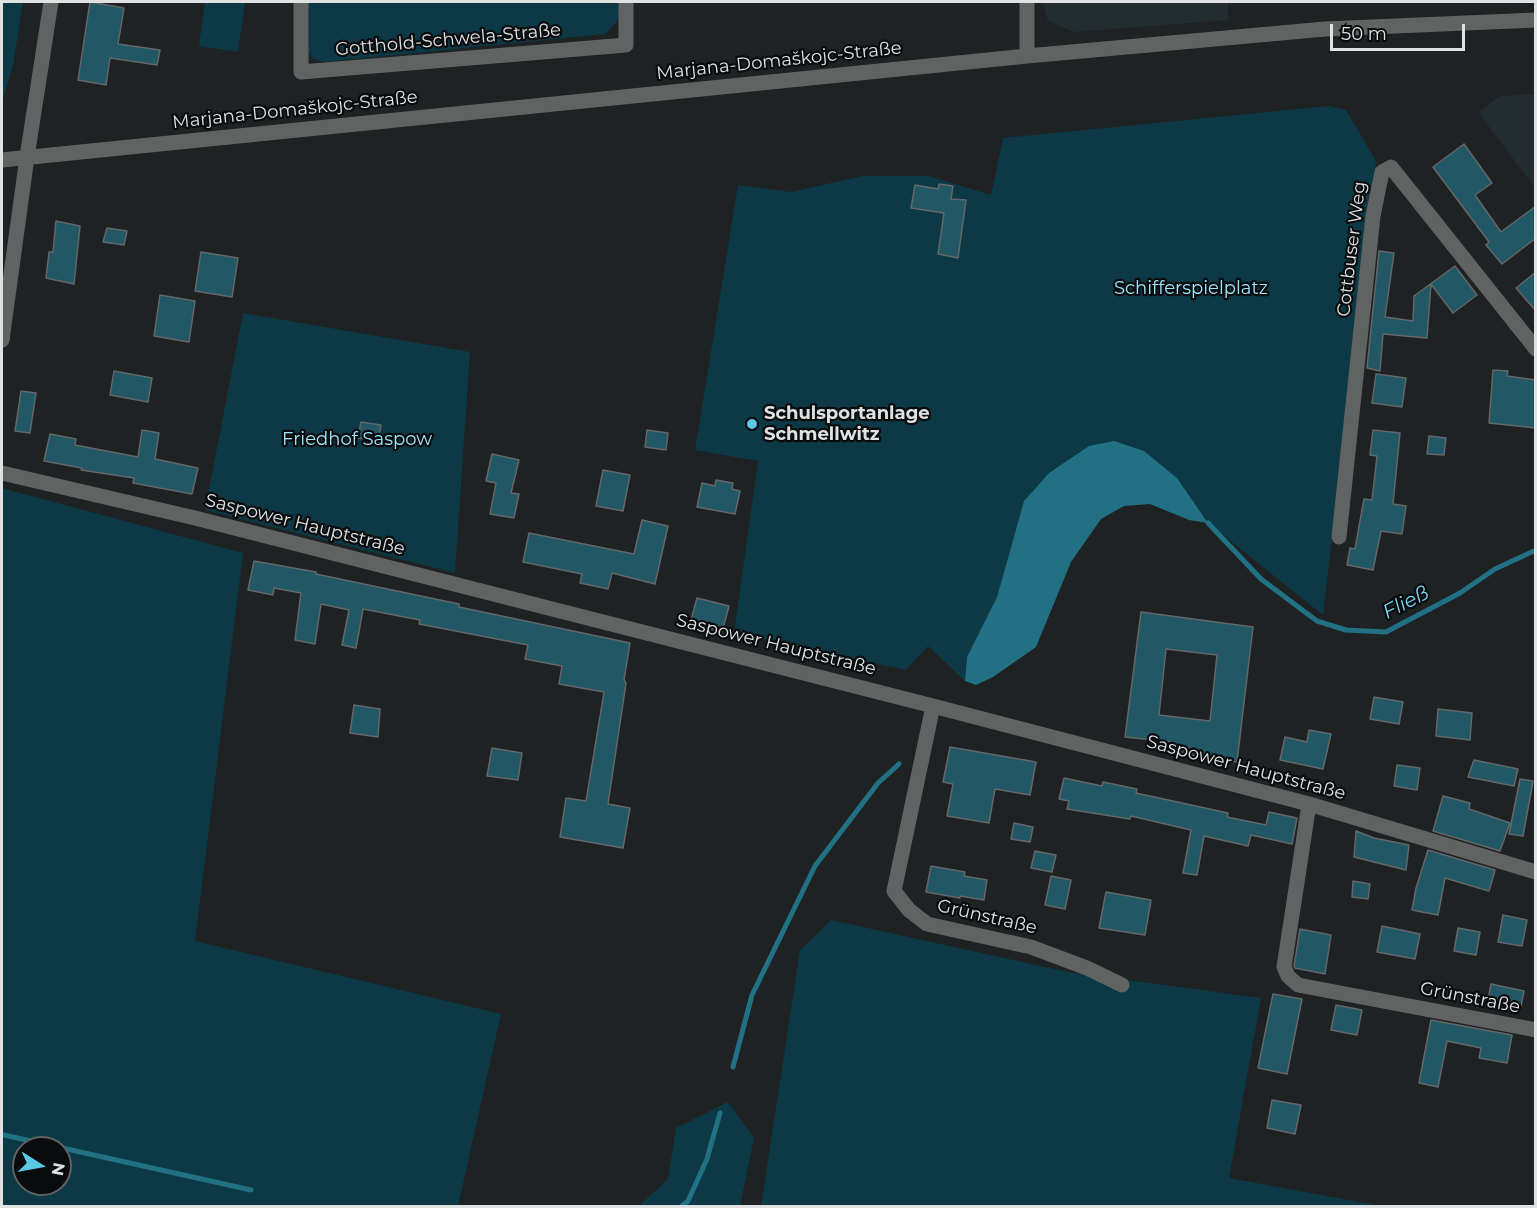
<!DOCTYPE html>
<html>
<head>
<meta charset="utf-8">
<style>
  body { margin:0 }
  #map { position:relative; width:1537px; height:1208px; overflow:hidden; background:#1f2223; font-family:Montserrat,sans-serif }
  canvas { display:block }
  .frame { position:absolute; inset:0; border:3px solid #dfe1e2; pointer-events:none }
  .north { position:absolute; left:12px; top:1136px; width:60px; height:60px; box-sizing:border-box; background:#0a0b0c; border:2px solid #5f6162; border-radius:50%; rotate:101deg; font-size:16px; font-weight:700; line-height:24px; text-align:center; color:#dfe1e2 }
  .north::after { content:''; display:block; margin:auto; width:21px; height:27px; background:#5bc8e6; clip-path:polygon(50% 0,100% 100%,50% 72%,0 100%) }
  .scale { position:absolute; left:1330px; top:24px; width:135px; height:27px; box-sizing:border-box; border:3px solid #dfe1e2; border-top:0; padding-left:8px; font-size:18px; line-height:21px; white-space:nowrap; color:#dfe1e2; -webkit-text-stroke:4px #0a0b0c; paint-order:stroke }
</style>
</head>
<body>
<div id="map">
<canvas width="1537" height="1208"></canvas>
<div class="frame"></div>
<div class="north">N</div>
<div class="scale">50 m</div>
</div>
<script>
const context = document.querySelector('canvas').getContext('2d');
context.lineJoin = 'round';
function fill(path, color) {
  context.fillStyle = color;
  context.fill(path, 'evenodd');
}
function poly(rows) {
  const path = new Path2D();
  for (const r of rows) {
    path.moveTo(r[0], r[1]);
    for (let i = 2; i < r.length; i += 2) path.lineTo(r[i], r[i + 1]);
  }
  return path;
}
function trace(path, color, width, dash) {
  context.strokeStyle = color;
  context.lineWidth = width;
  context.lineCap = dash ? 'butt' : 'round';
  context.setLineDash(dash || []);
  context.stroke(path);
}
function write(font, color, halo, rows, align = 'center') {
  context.font = font + ' Montserrat,sans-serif';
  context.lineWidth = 4.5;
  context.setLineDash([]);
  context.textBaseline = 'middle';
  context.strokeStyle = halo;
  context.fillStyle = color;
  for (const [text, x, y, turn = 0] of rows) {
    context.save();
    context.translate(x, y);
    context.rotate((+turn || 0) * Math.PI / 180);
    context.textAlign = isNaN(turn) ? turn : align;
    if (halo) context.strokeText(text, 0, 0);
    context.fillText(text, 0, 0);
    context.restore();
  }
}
fill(poly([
  [1043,2,1228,2,1228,20,1074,32,1048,21],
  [1535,94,1536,94,1535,188,1478,112,1500,96]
]), '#232c2f');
fill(poly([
  [2,2,23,2,13,66,2,102],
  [205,2,245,2,238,52,199,46],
  [307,2,619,2,619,19,605,34,324,62,314,59,306,48],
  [1329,106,1346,110,1376,161,1323,615,1208,523,1177,478,1144,451,1024,501,997,597,967,657,965,681,928,646,906,670,734,633,758,461,695,450,738,185,791,192,863,176,929,176,991,195,1003,138],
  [243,313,470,352,455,573,205,510],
  [2,488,243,553,195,941,501,1014,458,1206,2,1206],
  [24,1148,60,1148,60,1184,24,1184],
  [831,920,1068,972,1261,998,1229,1178,1381,1206,761,1206,800,950],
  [728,1102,754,1138,740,1206,639,1206,668,1179,676,1128]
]), '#0c3945');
fill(poly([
  [1114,441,1144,451,1177,478,1208,523,1189,520,1150,504,1124,506,1101,519,1071,562,1036,647,993,677,976,685,965,681,967,657,997,597,1024,501,1049,473,1089,446]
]), '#217084');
trace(poly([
  [1208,523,1261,579,1317,621,1346,630,1386,632,1460,593,1495,569,1536,550],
  [733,1067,752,995,815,866,878,783,899,764],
  [4,1135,251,1190],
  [682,1206,688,1201,707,1159,720,1113]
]), '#217084', 5);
const building = poly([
  [90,2,124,8,118,44,160,50,157,65,110,58,106,85,78,80,90,2],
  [1464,144,1492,183,1475,195,1501,232,1536,206,1536,238,1502,264,1486,245,1489,242,1433,167,1464,144],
  [939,184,953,186,951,199,966,200,958,258,938,254,944,213,911,208,915,185,938,189,939,184],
  [56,221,80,226,74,284,46,278,49,252,53,252,56,221],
  [107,228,127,231,124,245,103,242,107,228],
  [1379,251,1394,253,1385,317,1413,321,1414,296,1455,266,1477,295,1453,313,1431,284,1427,338,1383,334,1380,371,1367,368,1379,251],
  [201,252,238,258,232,297,195,291,201,252],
  [1536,272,1536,311,1516,288,1536,272],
  [160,295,195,301,189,342,154,336,160,295],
  [1493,370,1508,371,1507,376,1536,380,1536,428,1489,423,1493,370],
  [114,371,152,378,148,402,110,395,114,371],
  [1376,374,1406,378,1402,407,1372,403,1376,374],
  [21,391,36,393,30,433,15,431,21,391],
  [361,422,381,425,378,441,358,438,361,422],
  [142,430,159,433,155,459,198,468,192,494,133,483,134,478,81,470,82,468,44,461,50,434,76,439,75,445,138,457,142,430],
  [647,430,668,433,666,450,645,447,647,430],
  [1373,430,1400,433,1393,504,1406,506,1402,534,1381,531,1373,570,1347,565,1350,548,1355,549,1364,499,1372,500,1377,456,1370,455,1373,430],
  [1429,436,1446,438,1444,455,1427,454,1429,436],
  [492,454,519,460,511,493,519,494,514,518,490,514,496,483,486,481,492,454],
  [603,470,630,475,623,511,596,506,603,470],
  [716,480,733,483,732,489,740,491,735,514,697,507,702,483,715,486,716,480],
  [642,520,668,526,655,584,612,573,608,589,580,583,582,574,523,562,529,533,634,554,642,520],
  [254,561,316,572,316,574,459,604,459,607,630,643,624,680,626,683,608,804,630,808,623,848,560,837,566,798,586,801,604,692,559,684,562,666,525,659,528,645,419,624,420,620,363,609,356,648,342,645,349,610,321,604,315,644,295,640,301,593,274,588,273,595,248,590,254,561],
  [697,598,729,606,722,632,690,624,697,598],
  [1141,612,1253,627,1237,762,1171,753,1172,742,1125,737,1141,612],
  [1166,649,1217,655,1210,721,1159,715,1166,649],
  [1374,697,1403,702,1399,724,1370,719,1374,697],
  [354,705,380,709,378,737,350,733,354,705],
  [1438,709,1472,713,1470,740,1436,736,1438,709],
  [1309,730,1331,734,1323,769,1280,760,1285,737,1307,742,1309,730],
  [950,747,1036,762,1030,795,995,789,989,823,947,816,953,784,943,782,950,747],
  [492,748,522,753,518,780,487,776,492,748],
  [1474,760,1518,769,1514,786,1468,777,1474,760],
  [1397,765,1420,768,1417,790,1394,786,1397,765],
  [1064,778,1102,786,1103,782,1137,789,1136,793,1228,813,1227,817,1266,825,1269,812,1297,818,1292,844,1251,835,1248,846,1204,836,1197,875,1183,873,1191,830,1131,816,1130,819,1067,809,1069,801,1059,799,1064,778],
  [1520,779,1533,781,1523,836,1509,834,1520,779],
  [1443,796,1470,803,1469,809,1510,823,1500,851,1433,831,1443,796],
  [1014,823,1033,827,1030,842,1011,839,1014,823],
  [1356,831,1374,838,1409,845,1406,870,1354,857,1356,831],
  [1428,850,1495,870,1489,891,1445,878,1438,915,1412,910,1416,888,1428,850],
  [1035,851,1056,855,1052,872,1031,868,1035,851],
  [931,866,965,872,964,876,987,880,984,900,960,896,960,898,926,892,931,866],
  [1051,876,1071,880,1065,909,1045,905,1051,876],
  [1353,881,1370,884,1368,899,1352,897,1353,881],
  [1106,892,1151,900,1145,935,1099,928,1106,892],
  [1503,915,1527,920,1522,946,1498,942,1503,915],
  [1382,926,1420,934,1415,959,1377,952,1382,926],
  [1458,928,1480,932,1476,955,1454,951,1458,928],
  [1300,929,1331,935,1325,974,1295,968,1294,966,1300,929],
  [1491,984,1524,991,1521,1006,1488,1000,1491,984],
  [1273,994,1302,999,1287,1074,1258,1068,1273,994],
  [1336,1005,1362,1010,1357,1035,1331,1030,1336,1005],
  [1431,1020,1512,1035,1507,1063,1479,1058,1481,1048,1447,1041,1438,1087,1419,1083,1431,1020],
  [1272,1100,1301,1105,1295,1134,1267,1128,1272,1100]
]);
fill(building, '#225766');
trace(building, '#636768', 1.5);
trace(poly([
  [301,2,301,72,626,45,626,2],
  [1027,2,1027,56],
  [2,160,1027,56,1325,29,1536,20],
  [2,340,27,157,51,2],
  [2,473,195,518,933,706,1309,804,1536,872],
  [1339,537,1373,216,1382,172,1391,167,1536,349],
  [933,706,894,891,909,910,927,924,1031,947,1087,968,1122,985],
  [1309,804,1284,967,1288,976,1298,985,1536,1030]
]), '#616363', 15);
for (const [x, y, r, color] of [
  [752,424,6,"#5bc8e6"]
]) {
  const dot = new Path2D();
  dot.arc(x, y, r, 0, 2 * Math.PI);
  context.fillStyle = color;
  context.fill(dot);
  trace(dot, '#0a0b0c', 2);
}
write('18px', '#dfe1e2', '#0a0b0c', [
  ["Gotthold-Schwela-Straße",448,40,-5],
  ["Marjana-Domaškojc-Straße",779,61,-6],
  ["Marjana-Domaškojc-Straße",295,110,-6],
  ["Cottbuser Weg",1352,249,-83],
  ["Saspower Hauptstraße",305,525,14],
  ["Saspower Hauptstraße",776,645,14],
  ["Saspower Hauptstraße",1246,768,15],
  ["Grünstraße",987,917,13],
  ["Grünstraße",1470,998,11]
]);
write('18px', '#9ee6fd', '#0a0b0c', [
  ["Schifferspielplatz",1191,289],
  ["Friedhof Saspow",357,440]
]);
write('bold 18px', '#dfe1e2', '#0a0b0c', [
  ["Schulsportanlage",764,414],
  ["Schmellwitz",764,435]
], 'left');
write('italic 20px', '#72d9f6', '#0a0b0c', [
  ["Fließ",1406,603,-27]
]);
</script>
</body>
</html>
